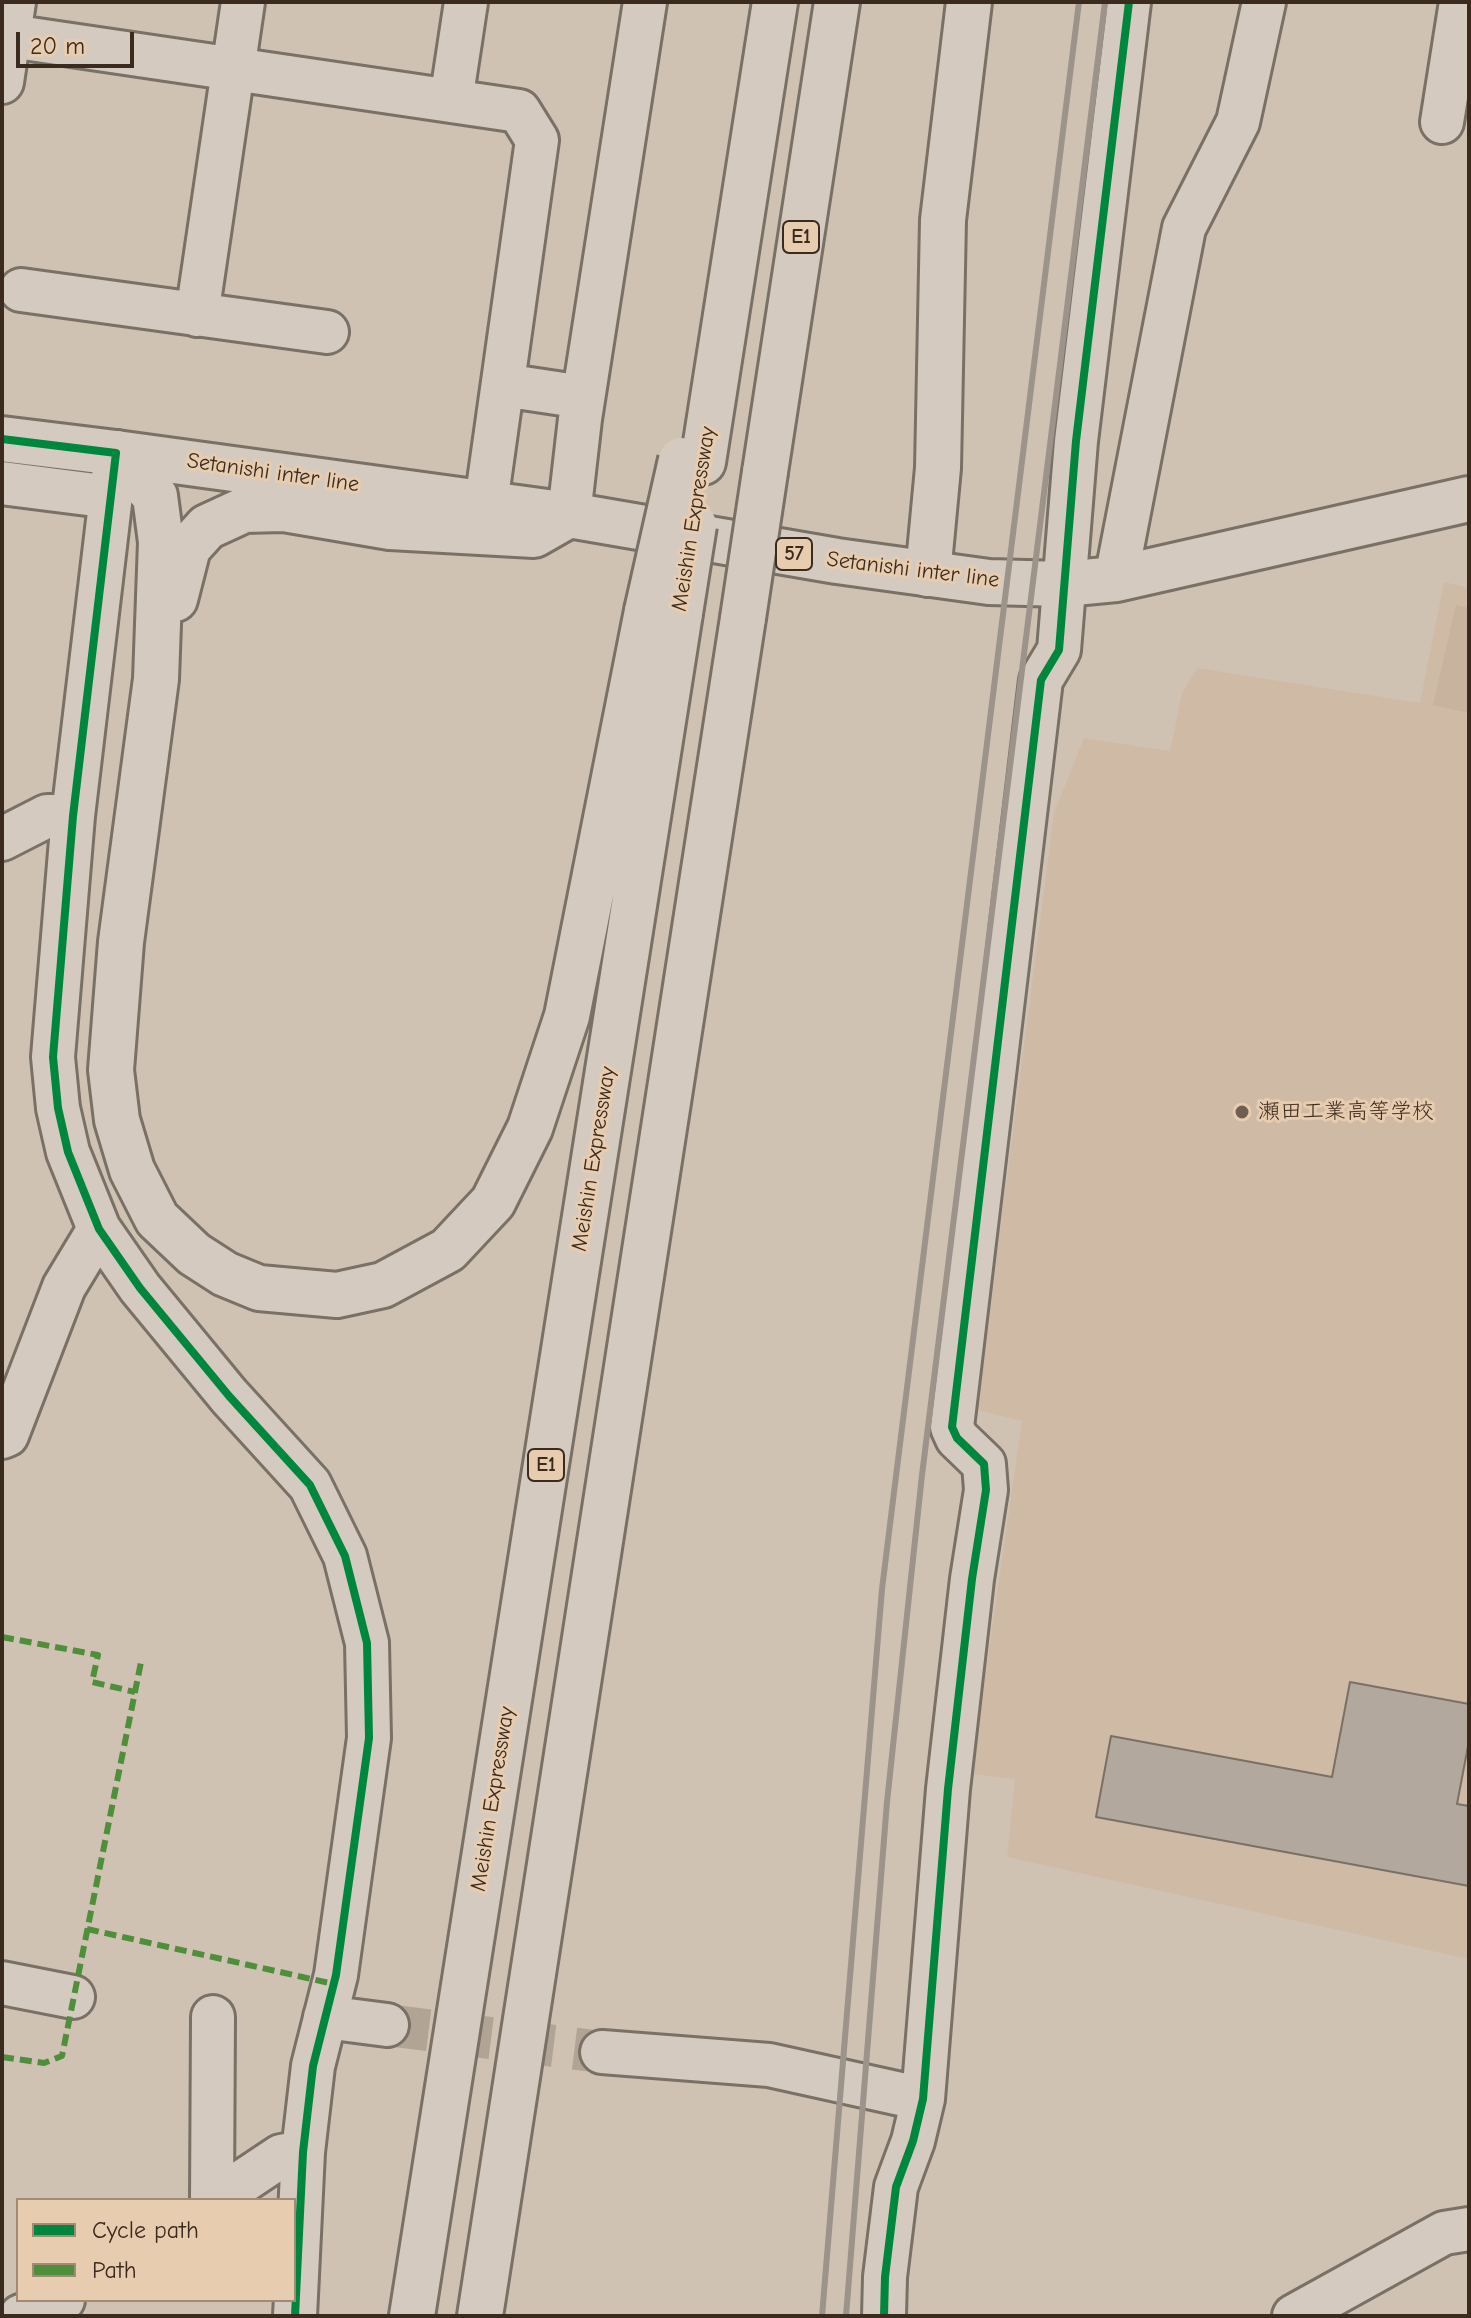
<!DOCTYPE html>
<html>
<head>
<meta charset="utf-8">
<style>
  body { margin:0 }
  #map { position:relative; width:1471px; height:2318px; overflow:hidden; background:#d0c2b3; font-family:"Comic Neue",sans-serif }
  canvas { display:block }
  .frame { position:absolute; inset:0; border:4px solid #3b2a1e; pointer-events:none }
  .legend { position:absolute; left:16px; top:2198px; width:280px; height:104px; box-sizing:border-box; background:#e7ccaf; border:2px solid #a28b75; margin:0; padding:10px 14px; list-style:none; font-size:24px; color:#3b2a1e }
  .legend li { display:flex; align-items:center; gap:16px; height:40px }
  .legend b { width:40px; border:2px solid #a28b75 }
  .scale { position:absolute; left:16px; top:32px; width:118px; height:36px; box-sizing:border-box; border:4px solid #3b2a1e; border-top:0; padding-left:10px; font-size:24px; line-height:28px; white-space:nowrap; color:#3b2a1e; -webkit-text-stroke:6px #e7ccaf; paint-order:stroke }
</style>
</head>
<body>
<div id="map">
<canvas width="1471" height="2318"></canvas>
<div class="frame"></div>
<ul class="legend">
<li><b style="height:10px;background:#00873e"></b>Cycle path</li>
<li><b style="height:10px;background:#4f8e3b"></b>Path</li>
</ul>
<div class="scale">20 m</div>
</div>
<script>
const context = document.querySelector('canvas').getContext('2d');
context.lineJoin = 'round';
function fill(path, color) {
  context.fillStyle = color;
  context.fill(path, 'evenodd');
}
function poly(rows) {
  const path = new Path2D();
  for (const r of rows) {
    path.moveTo(r[0], r[1]);
    for (let i = 2; i < r.length; i += 2) path.lineTo(r[i], r[i + 1]);
  }
  return path;
}
function trace(path, color, width, dash) {
  context.strokeStyle = color;
  context.lineWidth = width;
  context.lineCap = dash ? 'butt' : 'round';
  context.setLineDash(dash || []);
  context.stroke(path);
}
function write(font, color, halo, rows, align = 'center') {
  context.font = font + ' "Comic Neue","Klee One",sans-serif';
  context.lineWidth = 6;
  context.setLineDash([]);
  context.textBaseline = 'middle';
  context.strokeStyle = halo;
  context.fillStyle = color;
  for (const [text, x, y, turn = 0] of rows) {
    context.save();
    context.translate(x, y);
    context.rotate((+turn || 0) * Math.PI / 180);
    context.textAlign = isNaN(turn) ? turn : align;
    if (halo) context.strokeText(text, 0, 0);
    context.fillText(text, 0, 0);
    context.restore();
  }
}
fill(poly([
  [1444,582,1469,588,1469,1959,1007,1857,1015,1779,971,1774,1022,1421,977,1410,1054,813,1084,738,1170,751,1182,693,1197,668,1420,703]
]), '#cfbaa5');
fill(poly([
  [1456,605,1469,608,1469,713,1433,705]
]), '#c7b39e');
const building = poly([
  [1350,1682,1469,1704,1469,1741,1457,1804,1469,1806,1469,1886,1096,1817,1111,1736,1332,1777,1350,1682]
]);
fill(building, '#b3a89d');
trace(building, '#797066', 2);
trace(poly([
  [387,2025,602,2052]
]), '#b2a495', 42, [42, 21]);
const street = poly([
  [10,36,519,111,537,140,486,503],
  [2,82,14,2],
  [451,101,466,2],
  [1442,122,1461,2],
  [21,290,327,332],
  [197,315,243,2],
  [503,385,583,397],
  [116,453,73,816,53,1057,58,1108,68,1152,99,1229,140,1288,229,1396,310,1485,345,1556,367,1643,369,1738,336,1975,313,2066,303,2152,295,2316],
  [2,483,111,497],
  [569,515,580,419,645,2],
  [1116,579,1184,228,1238,122,1264,2],
  [2,839,47,816,73,816],
  [2,1437,7,1435,64,1287,99,1229],
  [2,1983,73,1997],
  [325,2017,387,2025],
  [602,2052,769,2065,923,2099],
  [212,2200,213,2017],
  [215,2200,281,2156,303,2152],
  [21,2316,63,2300],
  [884,2316,885,2277,896,2187,913,2141,923,2099,948,1789,972,1579,986,1490,984,1464,957,1438,952,1427,1041,680,1059,650,1076,441,1129,2],
  [1294,2316,1444,2233,1469,2229]
]);
const secondary = poly([
  [2,439,116,453]
]);
const primary = poly([
  [116,453,569,515,837,561,989,582,1064,584,1116,579,1469,499]
]);
const highway = poly([
  [116,453,155,496,161,542,156,679,121,942,111,1070,117,1120,132,1170,157,1219,194,1254,225,1274,259,1288,337,1295,383,1285,448,1250,493,1202,530,1128,567,1016,647,611],
  [703,462,775,2],
  [765,472,837,2],
  [928,574,938,468,943,220,969,2],
  [175,599,188,548,207,527,244,510,284,509,390,527,534,535,569,515],
  [412,2316,680,613],
  [480,2316,743,618]
]);
trace(street, '#797066', 48);
trace(secondary, '#797066', 50);
trace(primary, '#797066', 50);
trace(highway, '#797066', 50);
trace(street, '#d4cabf', 42);
trace(secondary, '#d4cabf', 44);
trace(primary, '#d4cabf', 44);
trace(highway, '#d4cabf', 44);
trace(poly([
  [822,2316,882,1589,1079,2],
  [846,2316,887,1802,922,1475,1105,2]
]), '#9c938b', 6);
const highwayBridge = poly([
  [647,611,681,460],
  [680,613,694,525],
  [743,618,765,472]
]);
trace(highwayBridge, '#797066', 50, []);
trace(highwayBridge, '#d4cabf', 44);
trace(poly([
  [2,1637,98,1655,92,1682,135,1692],
  [87,1929,334,1984],
  [2,2057,44,2063,62,2056,141,1662]
]), '#4f8e3b', 6, [12, 6]);
trace(poly([
  [2,439,116,453,73,816,53,1057,58,1108,68,1152,99,1229,140,1288,229,1396,310,1485,345,1556,367,1643,369,1738,336,1975,313,2066,303,2152,295,2316],
  [884,2316,885,2277,896,2187,913,2141,923,2099,948,1789,972,1579,986,1490,984,1464,957,1438,952,1427,1041,680,1059,650,1076,441,1129,2]
]), '#00873e', 8);
for (const [x, y, r, color] of [
  [1242,1112,8,"#6f5f52"]
]) {
  const dot = new Path2D();
  dot.arc(x, y, r, 0, 2 * Math.PI);
  context.fillStyle = color;
  context.fill(dot);
  trace(dot, '#e7ccaf', 3);
}
for (const [x, y, w] of [
  [801,237,36],
  [794,554,36],
  [546,1465,36]
]) {
  const box = new Path2D();
  box.roundRect(x - w / 2, y - 16, w, 32, 6);
  context.fillStyle = '#e7ccaf';
  context.fill(box);
  trace(box, '#3b2a1e', 2);
}
write('bold 20px', '#3b2a1e', null, [
  ["E1",801,237],
  ["57",794,554],
  ["E1",546,1465]
]);
write('22px', '#3b2a1e', '#e7ccaf', [
  ["Setanishi inter line",273,473,8],
  ["Meishin Expressway",694,519,-81],
  ["Setanishi inter line",913,570,7],
  ["Meishin Expressway",594,1159,-81],
  ["Meishin Expressway",493,1799,-81]
]);
write('22px', '#3b2a1e', '#e7ccaf', [
  ["瀬田工業高等学校",1258,1112]
], 'left');
</script>
</body>
</html>
